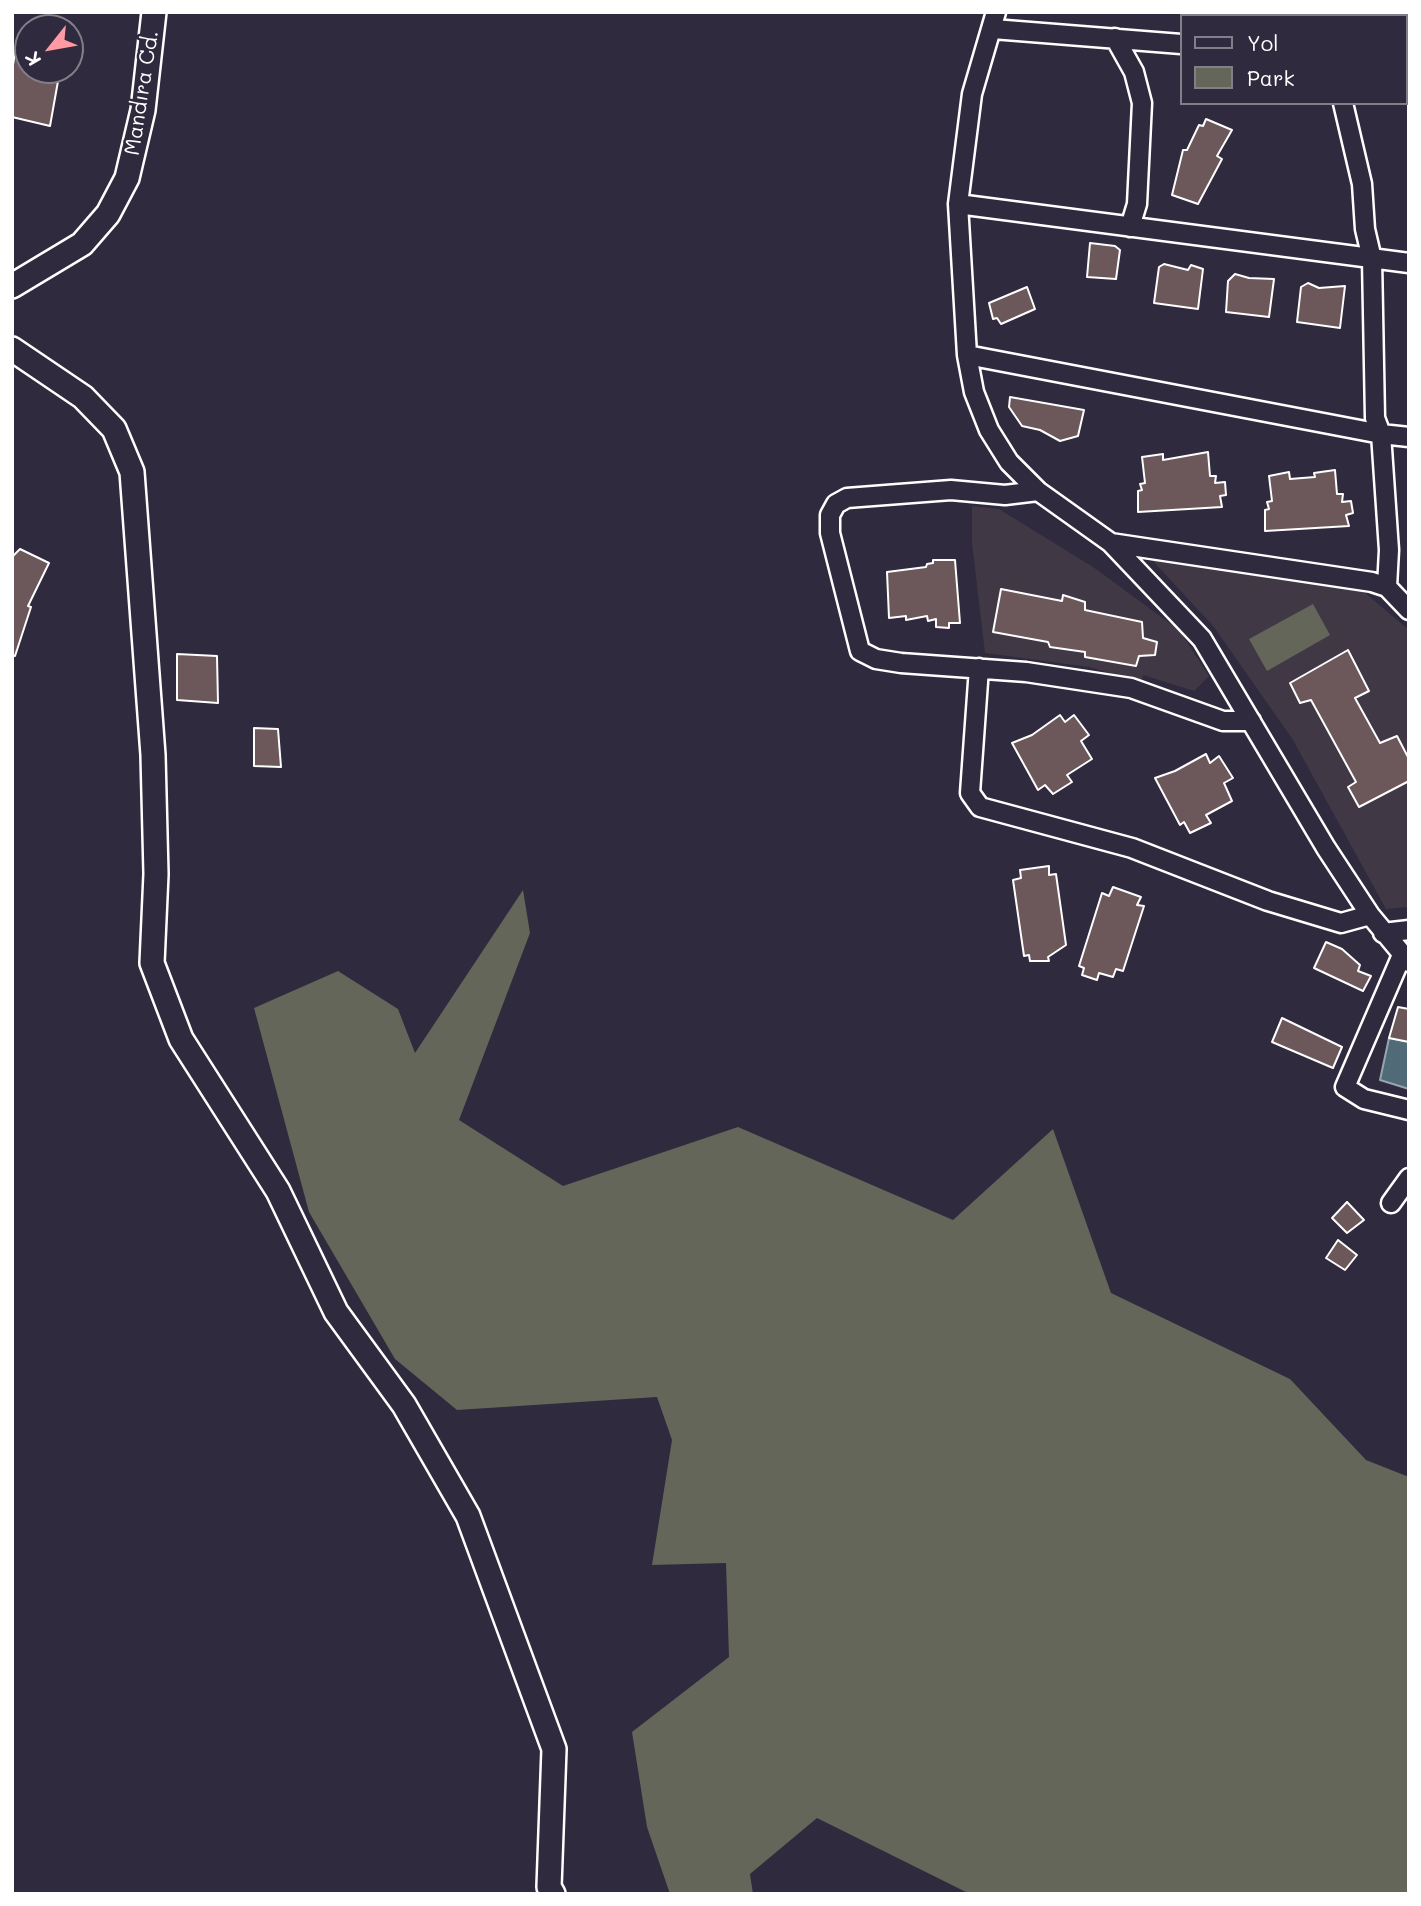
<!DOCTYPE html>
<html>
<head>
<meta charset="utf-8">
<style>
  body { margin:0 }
  #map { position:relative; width:1421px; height:1906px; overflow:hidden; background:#2f2a3d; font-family:Mali,sans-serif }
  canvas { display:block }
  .frame { position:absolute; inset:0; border:14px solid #fff; pointer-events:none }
  .legend { position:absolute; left:1180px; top:14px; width:228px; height:91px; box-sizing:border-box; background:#2f2a3d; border:2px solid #827f8b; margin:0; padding:9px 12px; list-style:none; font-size:21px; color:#fff }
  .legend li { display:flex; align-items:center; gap:14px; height:35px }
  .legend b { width:35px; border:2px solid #827f8b }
  .north { position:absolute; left:14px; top:14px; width:70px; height:70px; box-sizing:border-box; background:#2f2a3d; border:2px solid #827f8b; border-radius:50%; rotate:239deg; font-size:19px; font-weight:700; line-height:28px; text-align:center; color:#fff }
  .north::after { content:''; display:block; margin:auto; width:24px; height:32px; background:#ff9aa2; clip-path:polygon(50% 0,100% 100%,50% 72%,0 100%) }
</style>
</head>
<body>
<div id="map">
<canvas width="1421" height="1906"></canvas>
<div class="frame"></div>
<ul class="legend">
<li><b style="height:9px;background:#2f2a3d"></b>Yol</li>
<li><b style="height:19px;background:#636658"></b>Park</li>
</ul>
<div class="north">K</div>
</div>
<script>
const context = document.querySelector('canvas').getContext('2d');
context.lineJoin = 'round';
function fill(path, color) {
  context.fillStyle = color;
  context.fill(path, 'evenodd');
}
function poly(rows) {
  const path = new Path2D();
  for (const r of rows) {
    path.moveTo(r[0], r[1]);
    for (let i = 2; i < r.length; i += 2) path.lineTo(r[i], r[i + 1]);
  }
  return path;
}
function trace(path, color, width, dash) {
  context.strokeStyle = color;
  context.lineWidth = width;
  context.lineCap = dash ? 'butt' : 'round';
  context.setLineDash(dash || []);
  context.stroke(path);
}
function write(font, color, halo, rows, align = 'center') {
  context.font = font + ' Mali,sans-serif';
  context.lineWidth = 5;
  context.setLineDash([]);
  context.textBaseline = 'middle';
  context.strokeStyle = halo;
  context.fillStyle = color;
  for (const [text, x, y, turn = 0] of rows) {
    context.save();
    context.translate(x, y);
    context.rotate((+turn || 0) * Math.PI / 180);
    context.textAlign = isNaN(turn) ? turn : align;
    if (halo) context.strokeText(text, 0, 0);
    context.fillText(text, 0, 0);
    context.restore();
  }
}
fill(poly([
  [972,506,999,509,1093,567,1179,630,1209,676,1194,691,1143,675,1142,682,1089,667,985,653,972,543],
  [1178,554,1364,592,1409,630,1409,907,1386,909,1293,740,1214,627,1151,559]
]), '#413846');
fill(poly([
  [1313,604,1330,635,1267,671,1249,639],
  [523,890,530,933,459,1120,563,1186,738,1127,953,1220,1053,1129,1111,1293,1290,1379,1366,1460,1409,1477,1409,1894,970,1894,817,1818,750,1874,753,1894,670,1894,647,1827,632,1732,729,1657,726,1563,652,1565,672,1440,657,1397,457,1410,395,1359,309,1212,254,1008,338,971,398,1009,415,1053]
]), '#636658');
const water = poly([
  [1389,1038,1409,1042,1409,1089,1380,1080,1389,1038]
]);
fill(water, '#516a78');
trace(water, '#97a6ae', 2);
const building = poly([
  [16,46,28,49,28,70,60,70,50,126,12,117,12,71,16,46],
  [1206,119,1232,130,1217,156,1222,159,1198,204,1172,195,1183,150,1187,150,1199,125,1203,126,1206,119],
  [1090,243,1115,246,1120,250,1116,279,1087,277,1090,243],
  [1164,264,1188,270,1191,265,1203,269,1198,309,1154,303,1159,267,1164,264],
  [1235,274,1249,278,1274,279,1269,317,1226,312,1228,281,1235,274],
  [1308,283,1319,288,1345,286,1340,328,1297,322,1301,287,1308,283],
  [1027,287,1035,309,1001,324,997,318,993,319,989,303,1027,287],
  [1010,397,1084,410,1078,436,1060,441,1040,430,1022,426,1009,407,1010,397],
  [1208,452,1210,476,1216,476,1215,483,1225,482,1226,495,1220,496,1222,507,1138,512,1138,491,1142,490,1140,484,1145,483,1142,457,1163,454,1163,460,1208,452],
  [1335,470,1337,494,1343,494,1342,502,1351,501,1353,513,1346,515,1349,526,1265,531,1265,510,1269,509,1267,502,1272,501,1269,476,1289,472,1290,479,1315,477,1314,473,1335,470],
  [20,549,49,563,28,606,31,607,15,656,12,655,12,557,20,549],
  [933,560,955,560,960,623,949,623,949,628,936,627,936,619,928,621,927,616,906,620,906,616,889,618,887,572,926,567,927,564,933,563,933,560],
  [1001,589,1062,601,1063,595,1085,602,1085,610,1142,622,1143,638,1157,642,1155,655,1139,656,1136,666,1085,657,1085,652,1050,647,1048,642,993,632,1001,589],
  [1348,650,1369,691,1355,698,1380,743,1397,736,1409,759,1409,781,1359,807,1348,787,1356,782,1311,700,1300,703,1290,683,1348,650],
  [177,654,217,656,218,703,177,700,177,654],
  [1060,715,1065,722,1074,715,1089,735,1081,741,1092,759,1067,775,1072,782,1053,794,1045,785,1038,790,1012,743,1032,735,1060,715],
  [254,728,278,729,281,767,254,766,254,728],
  [1206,754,1210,763,1219,756,1233,778,1224,783,1232,801,1206,815,1211,823,1190,833,1184,822,1180,825,1155,778,1175,771,1206,754],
  [1049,866,1049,875,1056,874,1066,945,1048,957,1049,961,1030,961,1029,955,1024,956,1013,880,1021,878,1020,870,1049,866],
  [1113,887,1141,897,1137,905,1144,906,1123,971,1116,969,1113,977,1099,973,1097,980,1082,975,1084,968,1079,966,1102,893,1109,896,1113,887],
  [1326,942,1342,949,1360,965,1358,971,1371,976,1363,991,1314,968,1326,942],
  [1398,1007,1409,1009,1409,1042,1389,1038,1398,1007],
  [1282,1018,1342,1047,1333,1068,1272,1042,1282,1018],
  [1347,1202,1364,1220,1347,1233,1332,1218,1347,1202],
  [1338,1240,1357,1255,1345,1270,1326,1258,1338,1240]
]);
fill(building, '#6c585a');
trace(building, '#fff', 2);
const minor = poly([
  [996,12,972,94,958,204,967,355,974,392,989,430,1009,462,1038,491,1111,543,1202,639,1326,848,1370,915,1409,962],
  [1329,12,1329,16],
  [993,29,1181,44],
  [1115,38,1134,72,1142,103,1137,204,1130,227],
  [1405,51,1409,51],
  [1343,103,1362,184,1365,229,1372,259,1375,418,1381,434,1389,550,1387,587],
  [958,204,1409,263],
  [967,355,1381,434,1409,437],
  [1038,491,1005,495,951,490,847,498,836,504,830,515,830,533,860,651,876,659,901,663,1026,672,1131,688,1223,721,1251,721],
  [1111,543,1372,582,1387,587,1409,610],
  [979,668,970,793,980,807,1132,848,1268,901,1341,923,1370,915],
  [1383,933,1409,930],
  [1402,955,1345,1087,1364,1099,1409,1110],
  [1391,1203,1409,1178]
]);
const tertiary = poly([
  [12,286,82,244,108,214,127,178,143,110,154,12],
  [12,349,83,397,114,429,132,472,153,755,156,874,152,963,181,1039,278,1191,336,1312,404,1405,468,1516,554,1749,549,1887,553,1894]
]);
trace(minor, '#fff', 23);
trace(tertiary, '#fff', 28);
trace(minor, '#2f2a3d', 18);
trace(tertiary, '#2f2a3d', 23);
write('21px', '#fff', '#2f2a3d', [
  ["Mandıra Cd.",142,93,-81]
]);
</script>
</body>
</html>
